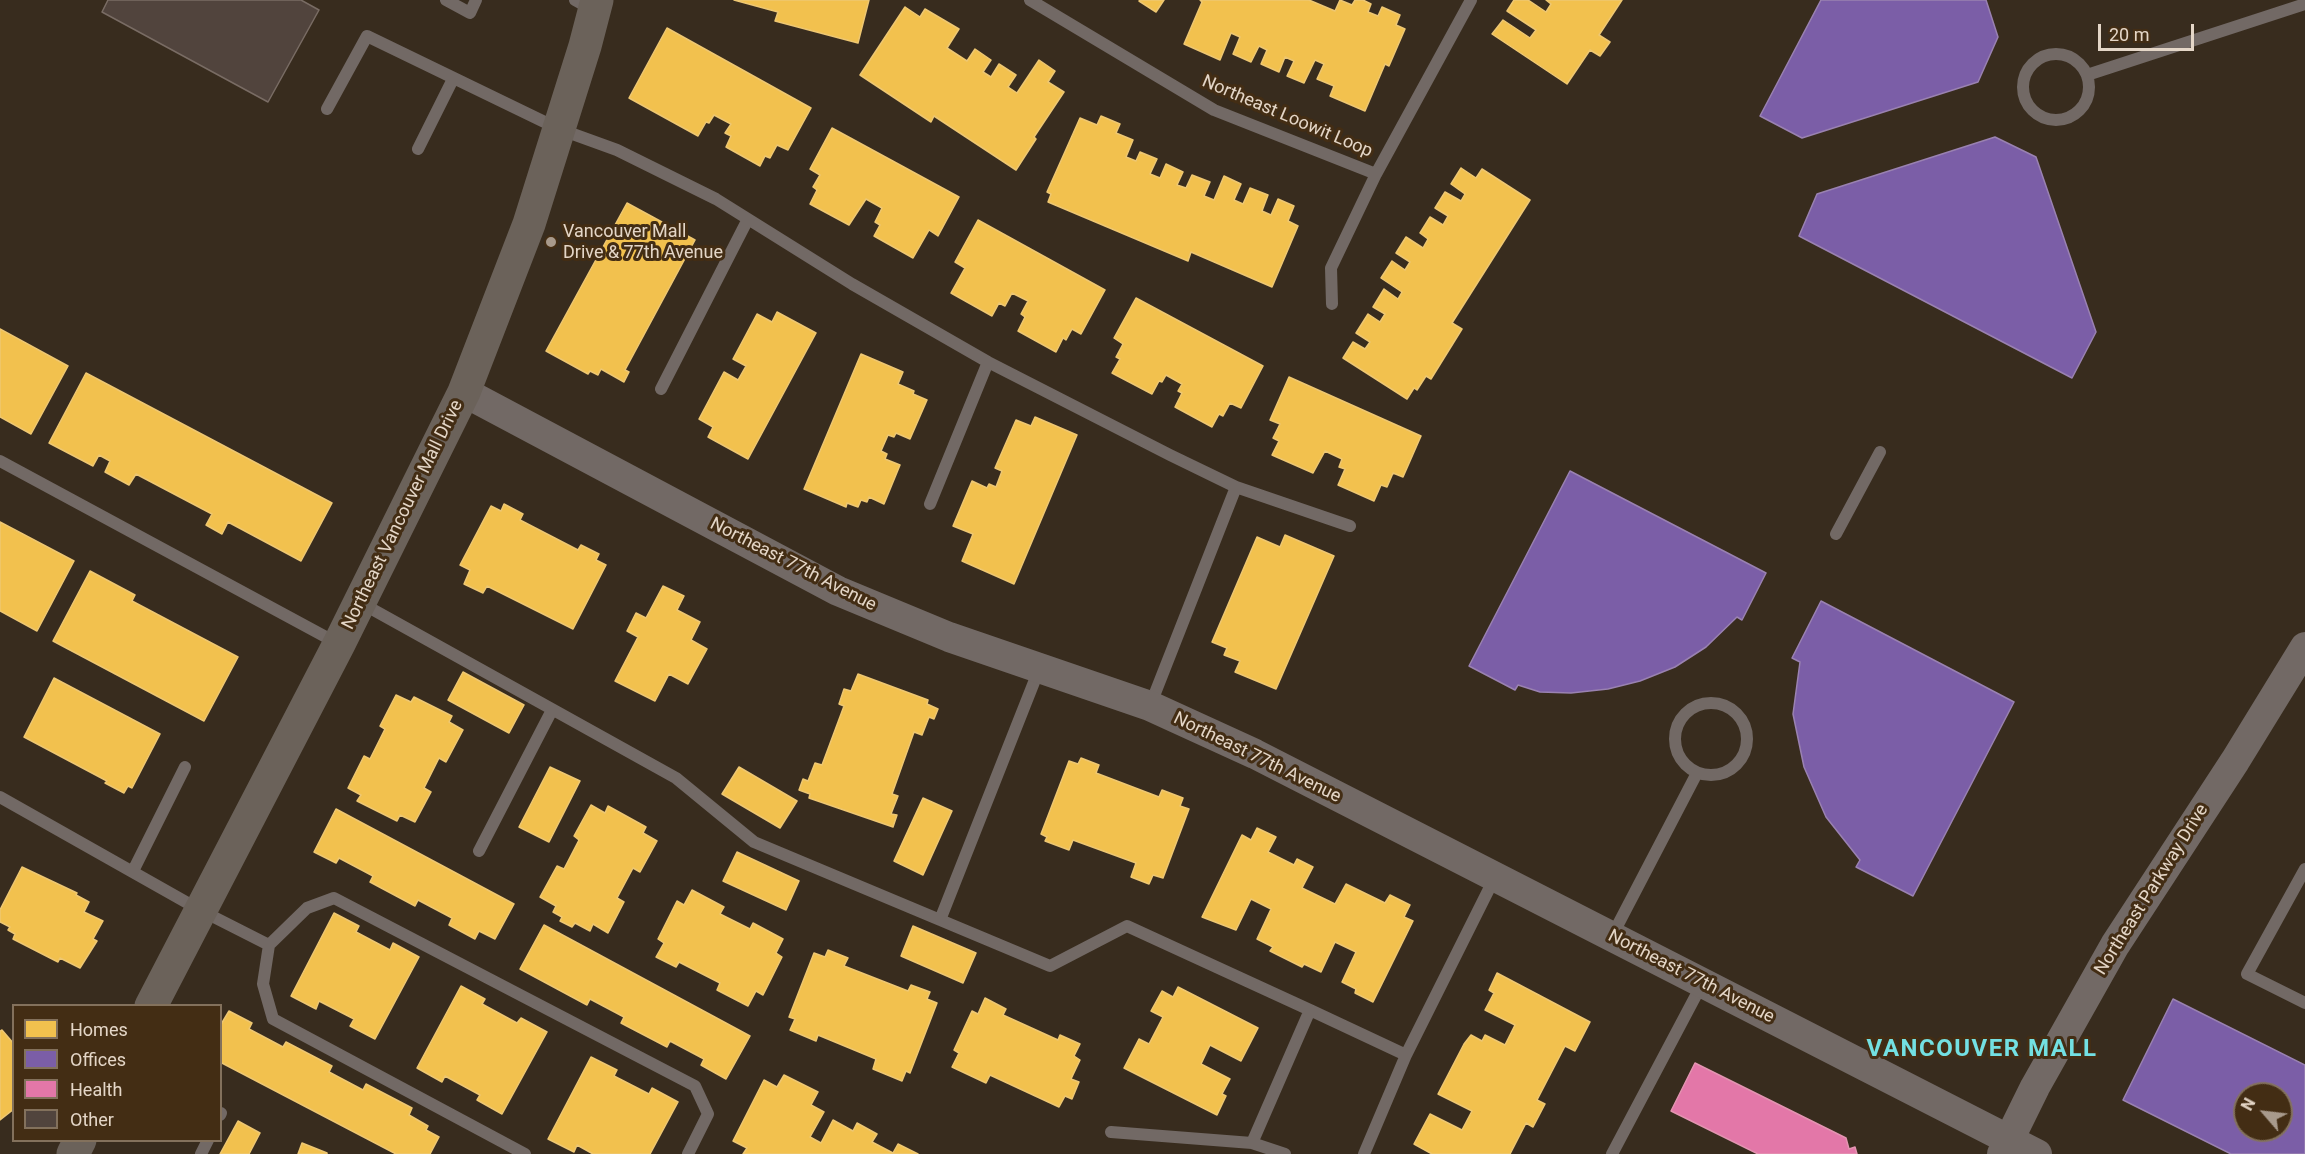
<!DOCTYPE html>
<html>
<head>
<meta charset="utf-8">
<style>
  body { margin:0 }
  #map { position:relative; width:2305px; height:1154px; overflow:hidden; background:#382c1e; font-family:Roboto,sans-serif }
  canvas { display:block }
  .legend { position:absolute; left:12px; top:1004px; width:210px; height:138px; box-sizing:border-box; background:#432d14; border:2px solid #83715c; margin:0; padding:8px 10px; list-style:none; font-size:18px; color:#e4d6c7 }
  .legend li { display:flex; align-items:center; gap:12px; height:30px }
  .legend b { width:30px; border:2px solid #83715c }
  .north { position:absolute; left:2233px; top:1082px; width:60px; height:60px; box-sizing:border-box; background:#432d14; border:2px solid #83715c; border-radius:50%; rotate:298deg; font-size:16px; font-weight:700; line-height:24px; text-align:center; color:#e4d6c7 }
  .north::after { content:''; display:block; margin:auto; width:21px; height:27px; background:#a89a8c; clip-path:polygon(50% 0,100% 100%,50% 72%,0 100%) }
  .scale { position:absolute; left:2098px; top:24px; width:96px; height:27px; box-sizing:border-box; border:3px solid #e4d6c7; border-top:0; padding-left:8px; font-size:18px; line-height:21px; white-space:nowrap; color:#e4d6c7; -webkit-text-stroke:4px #432d14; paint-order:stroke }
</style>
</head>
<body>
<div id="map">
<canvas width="2305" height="1154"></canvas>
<ul class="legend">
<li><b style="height:16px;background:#f2c14e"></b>Homes</li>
<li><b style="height:16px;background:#7b5ea7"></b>Offices</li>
<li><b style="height:16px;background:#e377a8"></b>Health</li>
<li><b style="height:16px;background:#51443d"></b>Other</li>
</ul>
<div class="north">N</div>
<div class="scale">20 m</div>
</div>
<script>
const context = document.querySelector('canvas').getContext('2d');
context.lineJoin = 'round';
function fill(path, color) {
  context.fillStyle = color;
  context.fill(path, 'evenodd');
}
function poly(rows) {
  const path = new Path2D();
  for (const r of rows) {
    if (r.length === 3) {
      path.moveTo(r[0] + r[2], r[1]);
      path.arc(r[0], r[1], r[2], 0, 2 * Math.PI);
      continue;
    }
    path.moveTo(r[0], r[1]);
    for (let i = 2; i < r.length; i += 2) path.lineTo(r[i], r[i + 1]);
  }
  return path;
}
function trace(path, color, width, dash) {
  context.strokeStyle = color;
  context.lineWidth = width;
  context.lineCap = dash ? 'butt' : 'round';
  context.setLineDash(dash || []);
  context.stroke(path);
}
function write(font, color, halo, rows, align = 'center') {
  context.font = font + ' Roboto,sans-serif';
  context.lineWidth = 6;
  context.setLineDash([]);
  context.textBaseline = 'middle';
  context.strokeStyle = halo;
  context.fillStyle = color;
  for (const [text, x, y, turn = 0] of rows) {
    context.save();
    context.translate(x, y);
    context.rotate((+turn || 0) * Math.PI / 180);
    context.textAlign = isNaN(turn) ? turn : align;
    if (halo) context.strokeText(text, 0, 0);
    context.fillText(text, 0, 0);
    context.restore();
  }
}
const homes = poly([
  [734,0,869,0,858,43,775,21,778,12,734,0],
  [1140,0,1164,0,1156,12,1139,1,1140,0],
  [1200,0,1309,0,1335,11,1340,0,1352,5,1355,0,1363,0,1371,4,1368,12,1378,16,1382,7,1400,15,1396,25,1405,29,1389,66,1385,64,1365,111,1330,96,1334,86,1317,79,1324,64,1315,60,1304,83,1287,76,1294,61,1285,57,1279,72,1261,64,1267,50,1259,46,1251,62,1233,54,1240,37,1231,33,1220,60,1184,44,1202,2,1200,0],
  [1514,0,1528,0,1546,12,1551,4,1546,0,1622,0,1599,35,1610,42,1600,56,1590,50,1567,84,1492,34,1503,20,1530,38,1536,30,1507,11,1514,0],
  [905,7,920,17,925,9,959,29,947,48,967,61,975,49,991,60,983,72,991,77,999,64,1016,75,1008,87,1017,93,1039,60,1055,71,1048,82,1064,92,1034,137,1036,139,1016,170,934,116,931,122,860,75,905,7],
  [667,28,811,108,788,150,777,145,770,158,765,156,760,166,726,147,731,136,725,133,731,124,714,115,709,123,706,122,698,136,629,98,667,28],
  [1101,116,1120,124,1116,133,1133,140,1126,157,1136,161,1140,152,1157,159,1150,174,1160,178,1166,164,1183,172,1177,185,1186,188,1192,175,1210,182,1204,196,1214,200,1224,176,1241,184,1234,200,1243,204,1250,188,1268,195,1262,211,1271,215,1278,199,1294,206,1288,221,1298,226,1272,287,1191,252,1188,261,1048,202,1051,194,1047,192,1080,118,1097,125,1101,116],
  [832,128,959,197,938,236,929,230,913,258,874,236,880,225,875,222,882,208,866,199,849,225,810,204,817,190,813,187,820,175,810,169,832,128],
  [1461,168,1476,178,1482,169,1530,200,1452,323,1462,329,1431,379,1426,376,1417,390,1414,388,1407,399,1343,358,1353,342,1365,349,1370,342,1356,333,1368,314,1380,322,1385,314,1373,307,1384,289,1398,299,1402,292,1381,278,1392,261,1405,270,1410,262,1396,253,1406,237,1423,248,1428,239,1420,233,1430,217,1443,225,1448,216,1435,208,1445,192,1461,201,1465,194,1451,184,1461,168],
  [627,203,695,240,625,370,629,372,624,382,601,369,598,375,590,371,588,374,546,351,627,203],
  [978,220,1105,290,1081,334,1072,329,1066,340,1063,338,1056,352,1018,331,1025,317,1021,314,1028,301,1012,293,1005,306,999,303,992,316,951,293,965,268,955,262,978,220],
  [1136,298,1263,366,1241,408,1230,403,1223,416,1219,414,1212,427,1175,407,1182,393,1178,391,1182,384,1166,375,1162,382,1159,381,1152,394,1112,373,1120,359,1116,357,1123,344,1114,338,1136,298],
  [777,312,816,333,748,459,708,437,713,427,699,419,724,372,738,380,746,366,733,359,757,314,772,322,777,312],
  [0,329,68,366,31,434,0,417,0,329],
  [861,354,903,372,898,384,914,391,913,394,927,400,910,439,896,433,894,437,888,435,881,451,887,454,885,459,900,465,884,504,869,497,867,502,861,500,858,507,847,503,846,507,804,489,861,354],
  [86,373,332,503,301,561,228,522,222,534,206,525,212,514,136,474,129,485,105,472,110,461,99,455,93,466,49,443,86,373],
  [1289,377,1421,436,1403,477,1393,473,1387,487,1381,485,1374,501,1338,485,1345,469,1339,467,1342,459,1325,451,1313,473,1272,455,1279,441,1273,438,1280,424,1270,420,1289,377],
  [1035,417,1077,435,1014,584,962,561,973,534,953,526,972,481,987,488,989,484,996,487,1002,471,995,468,1016,420,1031,426,1035,417],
  [504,504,523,514,520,520,578,550,581,545,599,554,596,560,606,565,573,629,487,586,483,593,464,584,470,570,460,565,491,506,501,511,504,504],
  [0,522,74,561,37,631,0,611,0,522],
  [1285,535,1334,556,1276,689,1235,672,1240,661,1224,655,1227,648,1212,642,1257,537,1280,547,1285,535],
  [90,571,135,595,132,601,238,657,204,721,53,641,90,571],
  [663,586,684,596,677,610,700,622,691,640,707,649,688,684,669,674,655,701,615,681,638,637,627,631,636,613,646,618,663,586],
  [463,672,524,705,509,733,448,700,463,672],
  [858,674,928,700,927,704,938,709,934,719,929,717,922,735,914,732,892,794,898,796,891,814,897,815,893,827,809,798,810,794,799,790,803,779,808,781,815,763,822,765,844,706,839,704,844,689,851,691,858,674],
  [54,678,160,734,132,788,128,786,124,793,105,783,107,781,24,737,54,678],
  [396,695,411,702,414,697,452,716,449,722,463,730,446,762,439,758,424,788,431,792,415,822,400,815,397,821,357,801,361,795,348,788,364,756,370,759,385,729,380,726,396,695],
  [1081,758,1099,765,1096,773,1159,797,1162,790,1183,798,1180,806,1189,809,1163,878,1153,875,1149,884,1131,877,1136,863,1073,840,1069,850,1045,841,1047,837,1041,834,1069,761,1078,764,1081,758],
  [550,767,580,781,549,842,519,827,550,767],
  [739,767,797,801,780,828,722,794,739,767],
  [923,798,952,811,923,875,894,861,923,798],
  [591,805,605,813,608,806,646,827,643,833,657,841,640,872,633,868,617,898,624,902,608,933,593,924,590,931,575,923,572,927,560,921,562,917,553,912,556,906,540,897,557,866,564,869,579,840,574,836,591,805],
  [336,809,514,904,495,939,479,931,475,939,449,925,452,918,418,900,415,906,370,882,373,876,339,858,336,863,314,852,336,809],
  [1257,828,1276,837,1268,852,1294,865,1297,859,1313,867,1302,888,1335,904,1346,884,1385,903,1390,895,1410,905,1404,917,1413,921,1373,1002,1355,993,1356,989,1342,982,1356,952,1335,942,1321,972,1304,964,1302,967,1270,951,1273,947,1257,939,1271,909,1251,899,1236,930,1202,917,1242,835,1251,840,1257,828],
  [737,852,799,881,786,910,723,881,737,852],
  [22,867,77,893,76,895,89,902,84,912,103,921,93,939,97,941,80,968,60,958,58,962,13,939,15,934,8,930,10,927,0,922,0,910,22,867],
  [692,890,724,907,720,914,750,929,753,923,783,939,776,953,782,957,763,995,756,991,748,1006,717,990,720,983,679,962,676,967,656,957,664,943,658,939,677,901,684,905,692,890],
  [334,913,359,926,356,932,390,950,393,943,419,957,375,1039,350,1026,354,1019,319,1001,316,1009,291,996,334,913],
  [544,925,750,1036,726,1079,701,1065,704,1059,670,1041,667,1047,621,1023,624,1017,590,999,587,1005,520,969,544,925],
  [913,926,976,953,963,983,901,956,913,926],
  [828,950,848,958,844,966,908,991,911,985,930,992,927,999,937,1003,910,1073,906,1071,902,1081,873,1069,876,1059,818,1035,816,1041,790,1030,795,1019,789,1017,814,953,825,957,828,950],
  [1497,973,1590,1022,1575,1051,1565,1046,1537,1100,1545,1104,1533,1127,1526,1123,1510,1154,1432,1154,1414,1144,1430,1114,1462,1130,1472,1111,1438,1094,1464,1044,1471,1035,1482,1041,1485,1035,1505,1045,1515,1025,1485,1010,1494,993,1489,990,1497,973],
  [461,986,485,999,482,1004,517,1023,521,1018,547,1032,502,1114,477,1100,480,1095,445,1076,442,1082,417,1068,461,986],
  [1178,987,1258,1028,1241,1061,1210,1045,1201,1064,1230,1079,1222,1094,1226,1096,1217,1115,1124,1068,1139,1039,1149,1044,1163,1017,1151,1011,1162,991,1173,997,1178,987],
  [985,998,1006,1009,1003,1015,1058,1040,1060,1035,1080,1044,1074,1056,1080,1060,1071,1079,1079,1082,1072,1099,1065,1096,1059,1107,990,1075,986,1083,952,1067,959,1053,954,1050,972,1011,978,1014,985,998],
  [229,1011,252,1023,249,1029,283,1047,286,1042,332,1066,329,1072,363,1090,366,1084,412,1108,409,1115,428,1126,426,1130,439,1137,430,1154,396,1154,220,1062,220,1026,229,1011],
  [2,1030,14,1044,14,1109,0,1120,0,1031,2,1030],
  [591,1057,617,1070,614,1076,649,1094,652,1088,678,1102,650,1154,593,1154,577,1145,574,1152,548,1139,591,1057],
  [784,1075,818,1092,811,1105,824,1112,810,1137,821,1143,833,1120,853,1131,857,1123,877,1134,872,1142,893,1153,898,1144,918,1154,743,1154,747,1148,733,1141,764,1080,777,1087,784,1075],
  [238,1121,260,1133,249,1154,220,1154,238,1121],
  [302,1143,327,1153,327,1154,298,1154,302,1143]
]);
fill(homes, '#f2c14e');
trace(homes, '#eec772', 1.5);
const offices = poly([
  [1821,0,1986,0,1998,37,1978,82,1802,138,1760,116,1821,0],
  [1995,137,2036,157,2096,332,2072,378,1799,236,1817,194,1995,137],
  [1570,471,1766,573,1742,620,1737,617,1706,647,1675,667,1640,681,1608,689,1571,693,1540,692,1518,685,1515,690,1469,666,1570,471],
  [1821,601,2014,702,1913,896,1856,867,1860,860,1826,817,1804,767,1793,714,1800,662,1792,658,1821,601],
  [2173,999,2305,1065,2305,1154,2231,1154,2123,1100,2173,999],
  [2245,1094,2281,1094,2281,1130,2245,1130,2245,1094]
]);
fill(offices, '#7b5ea7');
trace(offices, '#9a82b1', 1.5);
const health = poly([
  [1695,1063,1846,1138,1849,1149,1855,1147,1857,1154,1758,1154,1671,1111,1695,1063]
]);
fill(health, '#e377a8');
trace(health, '#e394b1', 1.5);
const building = poly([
  [108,0,301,0,319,10,268,102,102,12,108,0]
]);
fill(building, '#51443d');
trace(building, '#796c64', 1.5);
trace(poly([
  [446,0,470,13,476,0],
  [575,0,593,10],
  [1030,0,1214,110,1376,174],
  [2056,87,33],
  [2087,75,2305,4],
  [327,109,367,36,559,129,617,150,716,199,852,284,988,362,1170,455,1236,487,1350,526],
  [418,149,453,79],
  [1332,304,1331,268,1376,174,1471,0],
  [661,389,748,219],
  [0,461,337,643],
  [930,504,988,362],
  [1836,534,1880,452],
  [361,603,676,778,754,842,1050,966,1127,926,1310,1010,1252,1143,1111,1132],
  [1711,739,36],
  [1150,706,1236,487],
  [0,797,200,910,269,945],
  [479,851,552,710],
  [2305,869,2247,974,2305,1003],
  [133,871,185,767],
  [940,920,1040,667],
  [1612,936,1697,773],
  [1310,1010,1406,1055,1364,1154],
  [1406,1055,1495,877],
  [220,1115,221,1113],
  [1252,1143,1285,1154],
  [201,1154,208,1140],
  [525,1154,273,1019,263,984,269,945,307,908,334,898,695,1086,708,1114,688,1154],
  [1612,1154,1702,984]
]), '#726965', 12);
trace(poly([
  [464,392,838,591,949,637,1150,706,1255,754,2037,1154],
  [2002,1154,2035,1087,2115,945,2235,761,2305,647]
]), '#726965', 30);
trace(poly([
  [151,1006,339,644,464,392,529,224,585,46,597,0],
  [73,1154,80,1140]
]), '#6b625a', 33);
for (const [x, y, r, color] of [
  [551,242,6,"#a89a8c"]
]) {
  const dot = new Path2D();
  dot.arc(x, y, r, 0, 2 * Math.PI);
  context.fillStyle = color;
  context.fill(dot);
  trace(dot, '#432d14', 2);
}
write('18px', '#e4d6c7', '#432d14', [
  ["Northeast Loowit Loop",1287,117,23],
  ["Northeast Vancouver Mall Drive",403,515,-64],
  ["Northeast 77th Avenue",793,565,27],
  ["Northeast 77th Avenue",1257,758,26],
  ["Northeast Parkway Drive",2152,890,-58],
  ["Northeast 77th Avenue",1691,977,27]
]);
write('18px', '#e4d6c7', '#432d14', [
  ["Vancouver Mall",563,232],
  ["Drive & 77th Avenue",563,253]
], 'left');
context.letterSpacing = '1.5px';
write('bold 24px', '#73e0e2', '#432d14', [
  ["VANCOUVER MALL",1982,1050]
]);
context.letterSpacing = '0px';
</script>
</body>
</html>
